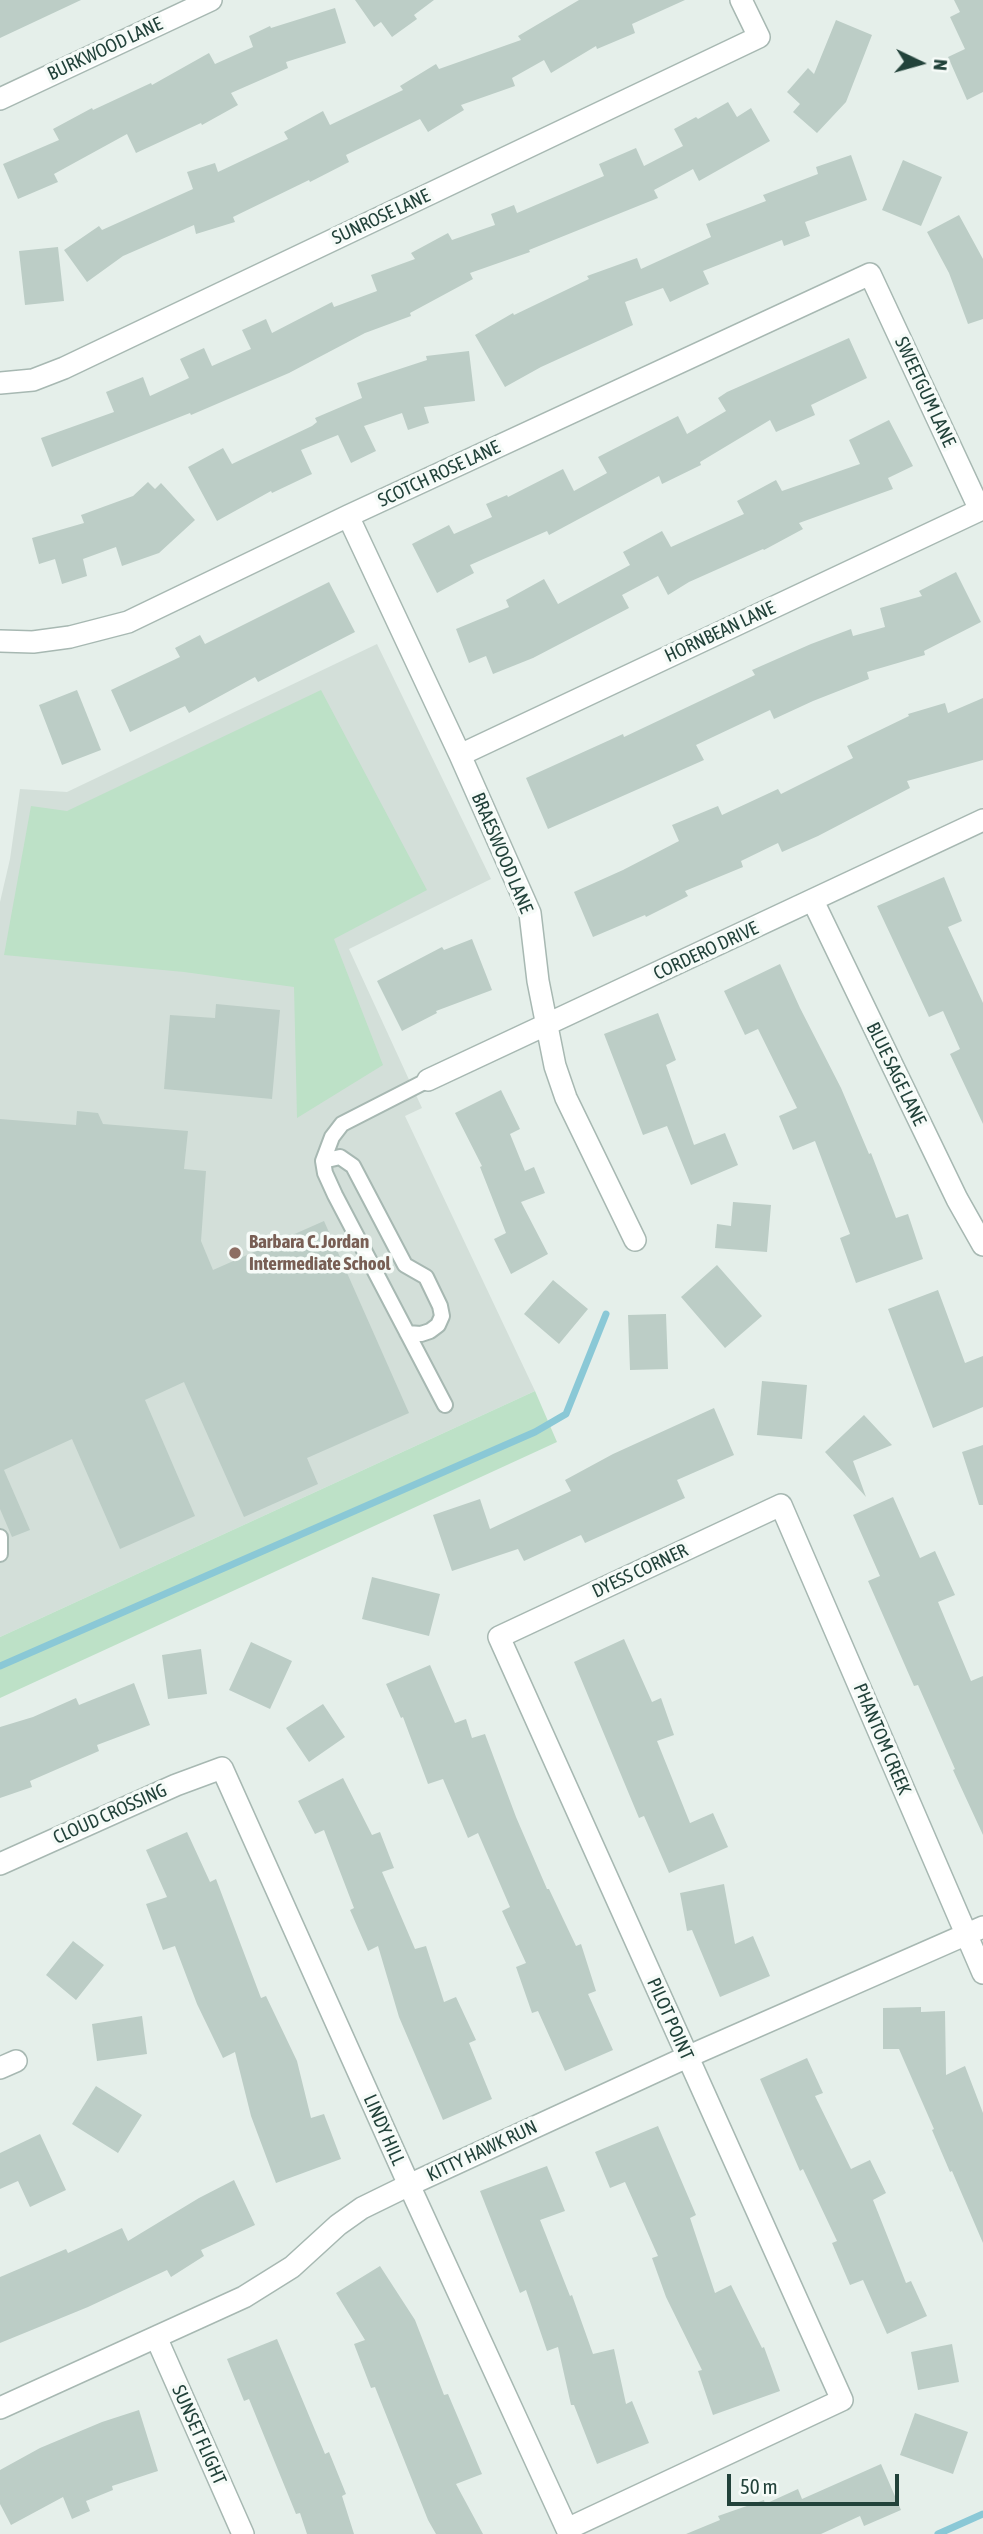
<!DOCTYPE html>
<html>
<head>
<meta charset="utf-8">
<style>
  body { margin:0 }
  #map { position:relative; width:983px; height:2534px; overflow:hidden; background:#e5efea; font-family:"Asap Condensed",sans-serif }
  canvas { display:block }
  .north { position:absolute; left:885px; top:28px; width:70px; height:70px; -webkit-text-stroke:5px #f6fbf8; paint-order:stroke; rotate:95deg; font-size:19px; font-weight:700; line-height:28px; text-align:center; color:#22423a }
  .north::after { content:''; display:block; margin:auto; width:24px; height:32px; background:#22423a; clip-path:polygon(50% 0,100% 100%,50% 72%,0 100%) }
  .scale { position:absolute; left:727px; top:2474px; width:172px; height:32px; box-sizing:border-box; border:4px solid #22423a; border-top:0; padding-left:9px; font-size:21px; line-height:24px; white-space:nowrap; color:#22423a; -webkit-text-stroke:5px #f6fbf8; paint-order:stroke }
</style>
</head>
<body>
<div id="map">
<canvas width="983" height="2534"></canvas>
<div class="north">N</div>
<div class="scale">50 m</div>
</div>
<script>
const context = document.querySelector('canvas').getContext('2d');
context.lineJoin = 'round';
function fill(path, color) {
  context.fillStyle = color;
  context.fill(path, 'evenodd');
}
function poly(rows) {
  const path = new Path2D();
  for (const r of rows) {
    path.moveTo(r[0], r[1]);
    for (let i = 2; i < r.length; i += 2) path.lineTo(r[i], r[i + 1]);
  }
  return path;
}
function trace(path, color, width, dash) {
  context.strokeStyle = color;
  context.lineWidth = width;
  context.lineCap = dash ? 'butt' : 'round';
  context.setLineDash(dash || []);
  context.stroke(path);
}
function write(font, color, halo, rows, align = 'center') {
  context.font = font + ' "Asap Condensed",sans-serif';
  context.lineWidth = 7;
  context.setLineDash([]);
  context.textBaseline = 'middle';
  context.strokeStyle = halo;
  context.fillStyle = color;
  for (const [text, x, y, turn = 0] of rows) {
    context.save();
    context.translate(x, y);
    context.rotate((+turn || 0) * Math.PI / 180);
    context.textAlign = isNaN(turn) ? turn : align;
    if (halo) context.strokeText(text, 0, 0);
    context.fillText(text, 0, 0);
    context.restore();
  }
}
fill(poly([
  [377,644,491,879,349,949,422,1108,405,1116,535,1391,0,1637,0,902,10,859,20,789,67,792]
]), '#d3dfd9');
fill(poly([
  [321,690,427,890,334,939,383,1065,297,1118,294,987,184,972,4,955,31,806,67,811],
  [535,1391,557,1442,0,1698,0,1637]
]), '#bde1c7');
trace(poly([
  [0,1666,535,1432,566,1414,606,1314],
  [938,2534,983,2514]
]), '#8ac8d6', 7);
fill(poly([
  [0,0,81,0,0,38],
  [355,0,434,0,414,15,417,19,392,37,381,22,374,27],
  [579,0,685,0,632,24,635,33,597,49,596,46,551,73,544,60,512,78,515,86,461,105,464,110,428,132,420,119,346,155,349,162,310,182,309,180,233,217,235,222,196,234,194,225,123,256,87,282,64,250,99,226,102,230,193,189,187,172,215,163,218,172,288,139,284,132,323,111,330,125,403,90,400,86,436,64,439,69,521,40,518,36],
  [954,0,983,0,983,92,967,100,948,57,965,49,950,17,960,12],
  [335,8,346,43,286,62,288,68,231,93,238,105,202,125,201,123,136,153,127,134,54,174,58,182,18,199,3,164,59,140,53,129,92,108,93,110,151,83,152,85,209,53,215,64,253,47,249,36,270,26,271,28],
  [836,20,872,35,846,102,817,133,793,112,800,104,787,92,808,68,814,74],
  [728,102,737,117,751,108,770,141,699,181,693,169,654,190,658,198,529,250,530,252,470,273,473,279,410,313,411,316,365,333,289,373,191,415,190,413,52,467,41,438,114,412,106,392,143,377,150,396,189,378,180,359,204,348,212,366,251,349,242,330,266,319,272,333,332,302,334,307,377,291,371,275,415,259,411,253,448,233,452,240,495,225,491,214,514,205,517,213,604,176,599,164,636,148,644,166,683,146,674,129,696,117,698,119],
  [851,155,867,200,805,222,810,236,784,246,782,240,703,271,709,284,670,302,663,288,625,302,633,325,541,367,505,387,475,335,513,313,514,315,589,279,587,276,637,258,641,269,711,237,706,224,766,201,763,195,818,174,816,167],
  [903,160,942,177,921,226,882,210],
  [959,215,983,259,983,319,968,324,949,273,927,232],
  [58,247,64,301,25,305,19,251],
  [849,338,867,378,811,405,815,415,776,432,770,420,700,462,701,465,662,484,659,476,549,535,547,531,470,565,474,573,437,593,412,544,449,525,454,534,492,517,486,504,507,495,508,497,563,469,574,491,607,473,598,457,678,416,687,434,726,411,718,398,727,392],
  [469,351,475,401,424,407,429,423,408,430,402,413,364,426,376,451,351,463,338,435,301,450,312,474,272,493,271,491,217,521,188,467,223,448,232,464,312,426,317,422,315,418,362,398,357,383,427,360,426,356],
  [889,420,913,466,888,478,893,489,799,523,803,529,764,550,763,549,689,582,668,595,658,576,622,595,629,608,533,658,493,674,486,656,469,663,456,629,509,607,506,600,544,579,558,604,630,565,623,552,662,531,671,547,744,514,737,501,776,480,782,491,860,464,849,440],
  [148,482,155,489,161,483,195,520,159,553,122,566,116,547,83,559,87,576,62,584,55,559,39,564,32,538,84,523,81,515,133,496],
  [956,572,981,622,924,651,925,655,867,672,869,679,813,701,774,719,770,710,696,745,704,760,548,829,526,778,623,734,624,737,755,675,752,670,811,644,851,629,853,636,885,627,880,608,922,596,919,591],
  [329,582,355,632,258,682,255,677,189,713,185,706,130,732,111,690,180,657,175,648,200,635,205,644],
  [77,690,101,750,62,765,39,705],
  [983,698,983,760,907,781,910,788,818,836,782,852,778,843,741,861,743,867,685,891,688,896,646,917,645,915,593,937,574,892,623,870,679,841,672,825,718,806,722,815,778,789,781,794,853,758,847,746,909,716,908,714,945,703,948,713],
  [944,877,962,921,948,927,983,1003,983,1124,950,1054,960,1049,943,1011,929,1017,877,906],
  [472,939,492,990,436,1011,437,1013,402,1031,377,981,442,947,444,950],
  [780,964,800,1008,841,1088,869,1154,871,1153,896,1218,908,1214,923,1259,856,1283,840,1238,850,1234,815,1141,793,1150,779,1116,797,1108,758,1029,745,1035,724,991],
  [216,1004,280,1010,272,1099,164,1089,170,1015,215,1018],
  [658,1013,676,1060,666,1065,694,1145,725,1133,738,1165,691,1185,667,1126,643,1135,604,1034],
  [501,1090,520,1129,510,1134,525,1171,534,1167,545,1193,521,1202,548,1254,511,1274,494,1239,506,1233,480,1167,482,1166,455,1113],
  [77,1111,98,1113,103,1124,188,1131,184,1169,206,1171,201,1241,213,1270,324,1221,409,1413,307,1458,318,1484,244,1517,184,1382,145,1400,195,1516,120,1549,72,1439,4,1470,30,1530,12,1537,0,1509,0,1119,76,1125],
  [733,1202,771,1205,767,1252,715,1248,717,1224,731,1226],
  [717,1265,762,1316,725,1348,681,1297],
  [553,1280,588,1309,559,1344,524,1314],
  [938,1290,965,1363,983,1356,983,1407,933,1428,888,1309],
  [666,1314,668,1369,630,1370,628,1315],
  [762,1381,807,1385,802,1439,757,1435],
  [714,1408,734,1455,677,1480,685,1498,585,1543,581,1535,524,1561,518,1549,452,1571,433,1515,480,1499,490,1529,571,1491,565,1480,613,1454],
  [864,1415,892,1445,853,1461,866,1497,825,1452],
  [983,1445,983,1505,979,1505,962,1452],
  [893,1497,920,1558,935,1551,955,1595,938,1602,971,1681,983,1676,983,1835,953,1770,955,1769,918,1685,914,1686,868,1581,880,1576,853,1515],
  [372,1577,440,1594,429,1636,362,1619],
  [624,1639,652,1702,661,1698,674,1735,657,1741,690,1823,713,1813,728,1847,669,1873,644,1816,639,1818,574,1662],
  [251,1642,292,1661,270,1709,229,1690],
  [201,1649,207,1694,168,1699,162,1655],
  [430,1665,455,1723,466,1719,472,1738,485,1734,516,1817,547,1889,549,1889,576,1946,581,1944,596,1991,588,1994,613,2050,565,2071,538,2011,532,2013,516,1967,526,1963,502,1911,510,1907,478,1833,468,1838,443,1779,428,1784,403,1717,401,1718,386,1684],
  [134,1683,150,1725,97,1745,99,1751,30,1781,32,1787,0,1798,0,1727,33,1717,76,1698,79,1705],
  [323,1704,345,1737,309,1762,286,1728],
  [343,1778,372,1835,380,1832,394,1868,382,1872,415,1949,426,1946,444,2002,456,1997,476,2040,469,2043,492,2099,443,2120,399,2017,378,1946,368,1951,350,1910,354,1908,324,1830,315,1834,298,1801],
  [187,1832,210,1882,216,1879,261,1998,266,1996,297,2061,311,2118,324,2114,341,2159,276,2183,251,2116,235,2052,223,2058,197,2004,175,1946,163,1950,146,1904,167,1897,146,1850],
  [724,1884,735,1944,753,1936,770,1976,720,1997,692,1930,687,1931,680,1893],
  [73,1941,104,1965,76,2000,46,1975],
  [921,2007,921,2012,945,2011,946,2075,965,2066,983,2113,983,2243,952,2171,950,2172,932,2130,934,2129,899,2049,883,2049,883,2008],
  [142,2016,147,2054,97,2061,92,2024],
  [807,2058,823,2093,815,2096,851,2169,870,2160,886,2193,873,2200,906,2283,911,2281,927,2316,887,2334,863,2280,850,2285,832,2243,837,2241,803,2169,800,2171,760,2079],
  [96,2086,142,2115,118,2153,72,2124],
  [658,2126,696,2215,690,2218,715,2293,731,2285,762,2348,764,2347,780,2391,713,2415,698,2371,702,2370,666,2297,652,2258,658,2256,625,2182,610,2188,595,2152],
  [40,2134,66,2190,30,2207,18,2181,0,2189,0,2153],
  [547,2166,565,2211,540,2220,570,2296,572,2295,593,2354,614,2349,626,2404,632,2401,649,2443,597,2464,574,2405,571,2405,558,2347,547,2351,526,2290,520,2293,480,2191],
  [234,2180,255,2225,201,2250,204,2256,171,2277,167,2270,88,2307,0,2343,0,2277,66,2249,68,2253,122,2228,128,2241,199,2198],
  [380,2266,415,2320,444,2395,448,2394,482,2474,456,2484,483,2534,436,2534,428,2520,375,2387,371,2388,354,2344,365,2340,336,2293],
  [277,2339,325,2454,329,2452,346,2494,342,2496,354,2534,307,2534,300,2513,296,2514,249,2399,244,2401,227,2359],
  [952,2344,959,2382,918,2390,911,2352],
  [139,2410,158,2471,112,2486,113,2490,86,2501,90,2511,72,2519,63,2497,11,2525,0,2504,0,2470,40,2448,102,2422],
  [915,2413,968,2432,953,2474,900,2455],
  [881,2464,901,2510,864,2526,860,2516,821,2534,686,2534,720,2520,718,2516,764,2500,765,2504,798,2489,802,2499]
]), '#bccdc6');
const lane = poly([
  [428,1080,342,1124,332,1137,323,1161,325,1173,335,1195,445,1405],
  [323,1161,340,1157,353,1166,405,1265,426,1277,440,1306,442,1316,438,1325,430,1331,421,1334,407,1333],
  [0,1537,0,1554]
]);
const street = poly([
  [0,99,211,0],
  [0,383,33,380,64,368,759,37,741,0],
  [348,516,460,755,530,913,538,981,555,1066,566,1098,635,1240],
  [0,641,33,642,70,637,128,622,348,516,870,274,980,510,460,755],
  [813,901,957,1199,983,1245],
  [428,1080,983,820],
  [0,1864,176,1785,222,1768,409,2185,567,2529,842,2400,499,1637,781,1505,983,1973],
  [0,2068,16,2061],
  [156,2337,243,2534],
  [0,2408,244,2297,292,2267,338,2225,362,2208,409,2185,687,2057,983,1927]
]);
trace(lane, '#a7b8b2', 18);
trace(street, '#a7b8b2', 24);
trace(lane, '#fff', 14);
trace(street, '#fff', 21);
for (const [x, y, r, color] of [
  [235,1253,7,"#8d6e63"]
]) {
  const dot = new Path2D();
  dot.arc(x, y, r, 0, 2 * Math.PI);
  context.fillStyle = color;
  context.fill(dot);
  trace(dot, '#f6fbf8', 2.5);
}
write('19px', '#22423a', '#f6fbf8', [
  ["BURKWOOD LANE",105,49,-25],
  ["SUNROSE LANE",381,217,-25],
  ["SWEETGUM LANE",925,392,65],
  ["SCOTCH ROSE LANE",439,474,-25],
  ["HORNBEAN LANE",720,632,-25],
  ["BRAESWOOD LANE",502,853,67],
  ["CORDERO DRIVE",706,951,-25],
  ["BLUE SAGE LANE",896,1074,64],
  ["DYESS CORNER",640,1571,-25],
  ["PHANTOM CREEK",882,1739,67],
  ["CLOUD CROSSING",110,1814,-24],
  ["PILOT POINT",670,2019,66],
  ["LINDY HILL",384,2130,66],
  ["KITTY HAWK RUN",482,2151,-25],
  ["SUNSET FLIGHT",199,2435,66]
]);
write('bold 19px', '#785e54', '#f6fbf8', [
  ["Barbara C. Jordan",249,1242],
  ["Intermediate School",249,1264]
], 'left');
</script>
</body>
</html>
